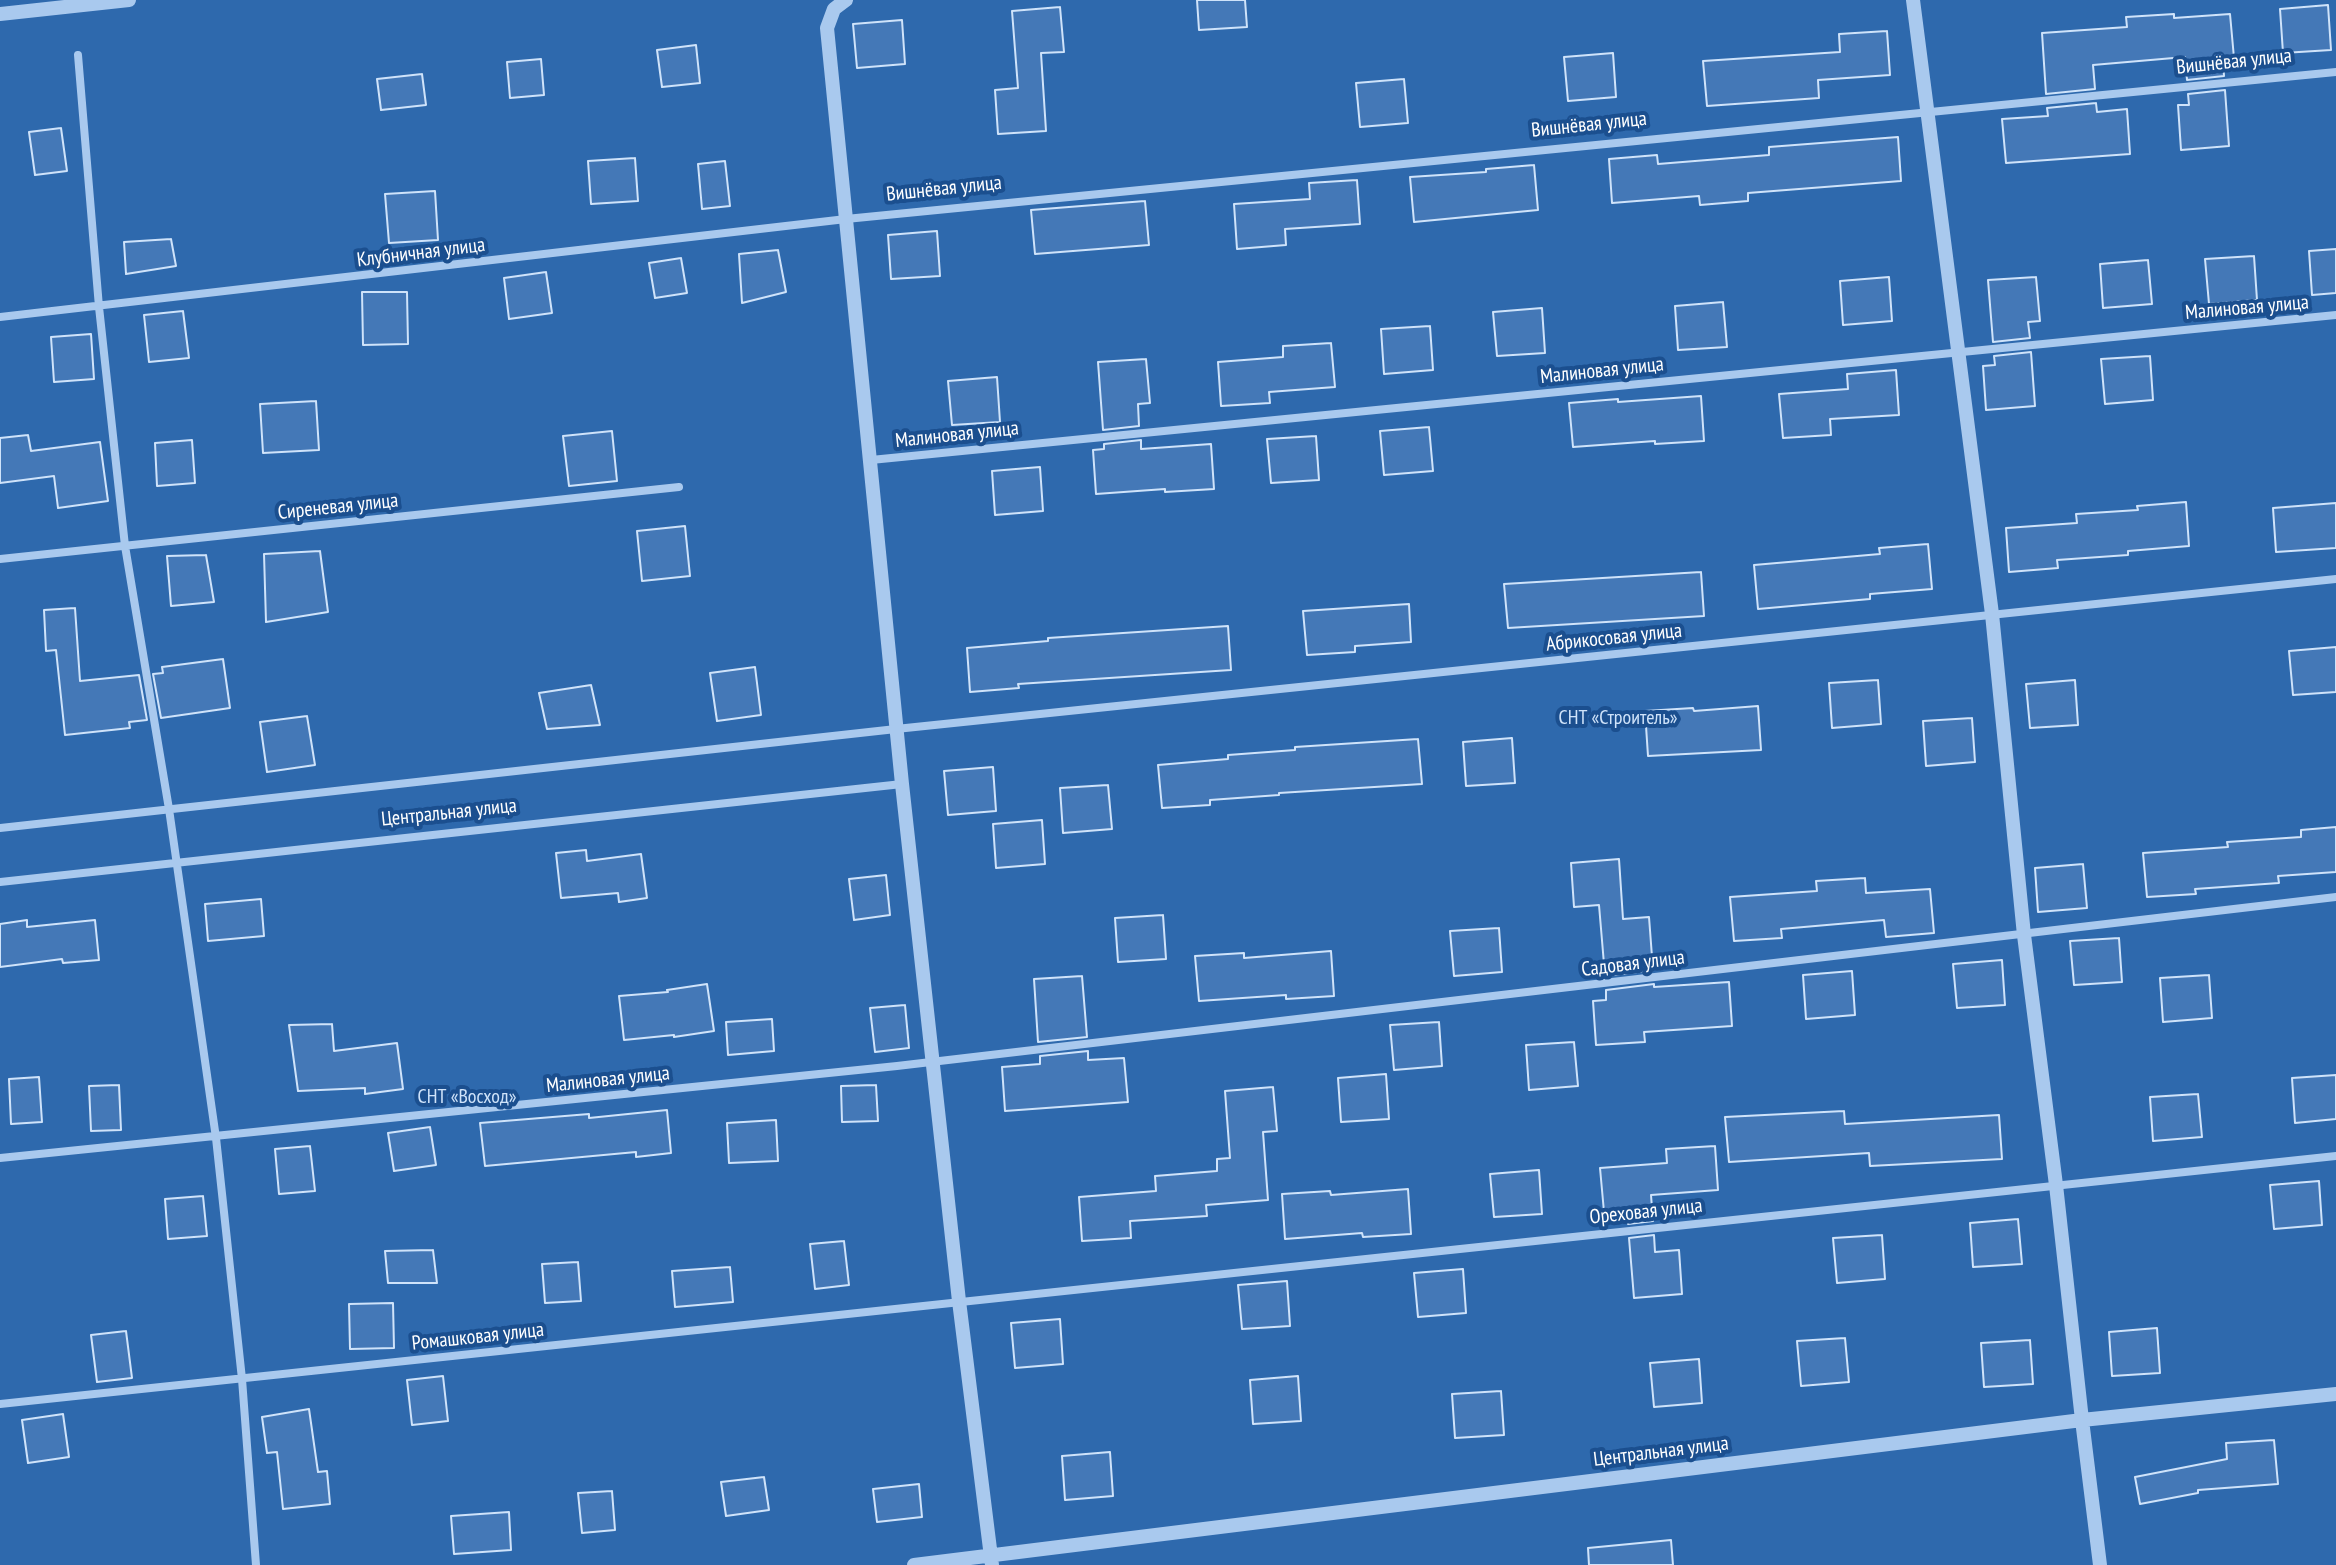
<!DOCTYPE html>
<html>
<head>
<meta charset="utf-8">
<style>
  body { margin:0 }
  canvas { display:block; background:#1b4f8f }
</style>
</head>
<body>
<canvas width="2336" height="1565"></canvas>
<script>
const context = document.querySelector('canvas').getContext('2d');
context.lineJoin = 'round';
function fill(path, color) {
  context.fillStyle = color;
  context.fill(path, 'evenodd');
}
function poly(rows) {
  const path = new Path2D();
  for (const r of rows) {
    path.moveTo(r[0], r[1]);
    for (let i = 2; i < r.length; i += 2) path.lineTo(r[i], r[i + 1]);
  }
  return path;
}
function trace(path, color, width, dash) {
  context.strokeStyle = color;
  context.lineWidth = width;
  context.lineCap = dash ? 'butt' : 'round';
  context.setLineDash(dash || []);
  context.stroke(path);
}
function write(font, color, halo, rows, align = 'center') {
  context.font = font + ' "PT Sans Narrow",sans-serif';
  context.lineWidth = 8;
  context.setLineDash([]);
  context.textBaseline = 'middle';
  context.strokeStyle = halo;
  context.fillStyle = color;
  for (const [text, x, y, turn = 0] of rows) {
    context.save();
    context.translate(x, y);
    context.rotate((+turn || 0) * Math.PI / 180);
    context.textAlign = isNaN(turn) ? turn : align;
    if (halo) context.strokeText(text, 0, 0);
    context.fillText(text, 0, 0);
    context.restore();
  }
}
fill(poly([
  [0,0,2336,0,2336,1565,0,1565]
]), '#2e69ad');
const building = poly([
  [1197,0,1245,0,1247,27,1199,30,1197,0],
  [2328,5,2331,50,2283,53,2280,9,2328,5],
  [1060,7,1064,52,1041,53,1046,131,998,134,995,90,1018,88,1012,11,1060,7],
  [2174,14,2174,18,2230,14,2234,58,2223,59,2224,76,2187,80,2185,57,2093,65,2095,89,2046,94,2042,33,2127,27,2126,17,2174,14],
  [902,20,905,64,857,68,853,24,902,20],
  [1887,31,1890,75,1818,80,1819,98,1707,106,1703,61,1840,52,1839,34,1887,31],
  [696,45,700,83,662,87,657,50,696,45],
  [1613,53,1616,97,1568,101,1564,57,1613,53],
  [541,59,544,95,510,98,507,62,541,59],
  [422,74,426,105,381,110,377,79,422,74],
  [1404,79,1408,123,1360,127,1356,83,1404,79],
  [2225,90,2229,146,2181,150,2178,105,2189,105,2188,94,2225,90],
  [2096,103,2097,112,2127,109,2130,154,2006,163,2002,119,2048,116,2047,108,2096,103],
  [61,128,67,171,35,175,29,132,61,128],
  [1898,137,1901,181,1748,193,1748,201,1700,205,1699,196,1612,203,1609,159,1657,155,1658,164,1769,155,1769,147,1898,137],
  [635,158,638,201,591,204,588,161,635,158],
  [725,161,730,206,702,209,698,164,725,161],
  [1534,165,1538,210,1414,222,1410,177,1486,172,1486,169,1534,165],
  [1357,180,1360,224,1285,229,1286,245,1237,249,1234,204,1310,199,1309,183,1357,180],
  [435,191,438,240,389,243,385,194,435,191],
  [1145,201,1149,245,1035,254,1031,210,1145,201],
  [937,231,940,276,891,279,888,235,937,231],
  [171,239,176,266,126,274,124,242,171,239],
  [2336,249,2336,293,2312,295,2309,251,2336,249],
  [778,250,786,292,742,303,739,254,778,250],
  [2254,256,2257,300,2209,304,2205,259,2254,256],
  [681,258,687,293,655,298,649,263,681,258],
  [2148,260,2152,304,2103,308,2100,264,2148,260],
  [546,272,552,313,509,319,504,278,546,272],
  [1889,277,1892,321,1843,325,1840,281,1889,277],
  [2036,277,2040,321,2028,322,2030,338,1993,342,1988,280,2036,277],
  [362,292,407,292,408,344,363,345,362,292],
  [1723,302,1727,347,1678,350,1675,306,1723,302],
  [1542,308,1545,353,1497,356,1493,312,1542,308],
  [183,311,189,358,149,362,144,315,183,311],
  [1430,326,1433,370,1384,374,1381,329,1430,326],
  [91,334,94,379,54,382,51,337,91,334],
  [1331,343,1335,387,1269,392,1270,403,1221,406,1218,362,1283,357,1283,346,1331,343],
  [2031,352,2035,406,1986,410,1983,366,1995,365,1994,356,2031,352],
  [2150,356,2153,400,2105,404,2101,359,2150,356],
  [1146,359,1150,403,1138,404,1139,426,1103,430,1098,362,1146,359],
  [1896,370,1899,415,1830,419,1831,435,1783,438,1779,394,1848,389,1847,374,1896,370],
  [997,377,1000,422,952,425,948,381,997,377],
  [1701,396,1704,441,1655,444,1655,441,1573,447,1569,403,1618,399,1618,402,1701,396],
  [316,401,319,450,263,453,260,404,316,401],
  [1429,427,1433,471,1384,475,1380,431,1429,427],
  [612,431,617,481,569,486,563,436,612,431],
  [28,435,31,451,100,442,108,501,58,508,54,476,0,483,0,438,28,435],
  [1316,436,1319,480,1271,483,1267,439,1316,436],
  [192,440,195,483,157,486,155,443,192,440],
  [1141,440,1141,449,1211,444,1214,489,1165,492,1165,489,1096,494,1093,450,1104,449,1104,444,1141,440],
  [1040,467,1043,511,995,515,992,471,1040,467],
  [2186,502,2189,546,2128,551,2128,555,2057,560,2058,568,2009,572,2006,528,2077,523,2076,514,2138,510,2137,506,2186,502],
  [2336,503,2336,548,2276,552,2273,508,2336,503],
  [685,526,690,576,642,581,637,531,685,526],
  [1928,544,1932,589,1870,594,1870,599,1758,609,1754,565,1880,554,1879,548,1928,544],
  [320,551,328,612,266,622,264,554,320,551],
  [206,555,214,602,171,606,167,556,206,555],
  [1701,572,1704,616,1508,628,1504,584,1701,572],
  [1409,604,1411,642,1355,646,1355,652,1307,655,1303,611,1409,604],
  [75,608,80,681,139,675,147,720,129,722,130,728,65,735,56,650,46,651,44,610,75,608],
  [1228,626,1231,670,1018,684,1019,688,970,692,967,648,1048,641,1048,638,1228,626],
  [2336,647,2336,692,2293,695,2289,651,2336,647],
  [223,659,230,708,161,718,153,674,163,673,162,667,223,659],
  [755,667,761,715,717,721,710,673,755,667],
  [1878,680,1881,724,1832,728,1829,683,1878,680],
  [2075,680,2078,725,2030,728,2026,684,2075,680],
  [591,685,600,725,547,729,539,693,591,685],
  [1758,706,1761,750,1648,756,1645,711,1693,708,1694,711,1758,706],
  [307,716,315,765,267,772,260,722,307,716],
  [1972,718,1975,762,1926,766,1923,721,1972,718],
  [1512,738,1515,783,1466,786,1463,742,1512,738],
  [1418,739,1422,784,1279,793,1279,795,1210,800,1210,805,1162,808,1158,765,1228,759,1228,755,1295,750,1295,747,1418,739],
  [993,767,996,811,948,815,944,771,993,767],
  [1108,785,1112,829,1063,833,1060,788,1108,785],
  [1042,820,1045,864,996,868,993,824,1042,820],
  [2336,827,2336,872,2278,876,2279,883,2195,889,2196,894,2147,897,2143,853,2228,847,2227,842,2301,837,2301,830,2336,827],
  [586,850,587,861,641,854,647,898,619,902,618,893,561,898,556,853,586,850],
  [1619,859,1623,919,1649,917,1653,970,1605,976,1599,905,1574,907,1571,863,1619,859],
  [2083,864,2087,908,2038,912,2035,868,2083,864],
  [886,875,890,915,854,920,849,879,886,875],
  [1865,878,1866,893,1930,889,1934,933,1886,937,1884,920,1781,929,1782,938,1734,941,1730,897,1817,891,1816,881,1865,878],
  [261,899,264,936,208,941,205,904,261,899],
  [1163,915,1166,959,1118,962,1115,918,1163,915],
  [27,920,27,927,95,920,99,960,63,963,62,959,0,967,0,924,27,920],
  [1499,928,1502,972,1454,976,1450,931,1499,928],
  [2119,938,2122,982,2074,985,2070,941,2119,938],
  [1331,951,1334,996,1286,999,1286,995,1199,1001,1195,956,1244,953,1244,958,1331,951],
  [2002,960,2005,1005,1957,1008,1953,964,2002,960],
  [1852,971,1855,1015,1806,1019,1803,975,1852,971],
  [2209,975,2212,1018,2163,1022,2160,978,2209,975],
  [1082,976,1087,1037,1038,1042,1034,979,1082,976],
  [1729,982,1732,1026,1644,1032,1645,1042,1596,1045,1593,1001,1606,1000,1606,990,1654,984,1654,987,1729,982],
  [707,984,714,1031,674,1037,674,1035,624,1040,619,996,668,992,667,990,707,984],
  [905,1005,909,1048,875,1052,870,1008,905,1005],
  [772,1019,774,1051,728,1055,726,1022,772,1019],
  [1439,1022,1442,1066,1394,1070,1390,1025,1439,1022],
  [332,1024,334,1051,397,1043,403,1089,365,1094,365,1088,298,1091,289,1025,332,1024],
  [1574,1042,1578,1086,1529,1090,1526,1045,1574,1042],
  [1088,1051,1088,1060,1124,1058,1128,1102,1005,1111,1002,1067,1040,1064,1040,1056,1088,1051],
  [1386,1074,1389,1119,1341,1122,1338,1078,1386,1074],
  [2336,1075,2336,1119,2295,1123,2292,1078,2336,1075],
  [39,1077,42,1122,11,1124,9,1079,39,1077],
  [119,1085,121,1130,91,1131,89,1086,119,1085],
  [876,1085,878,1121,842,1122,841,1086,876,1085],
  [1273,1087,1277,1131,1263,1132,1268,1200,1206,1205,1207,1216,1130,1221,1131,1238,1082,1241,1079,1197,1156,1191,1155,1176,1217,1171,1217,1159,1230,1158,1225,1091,1273,1087],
  [2198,1094,2202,1137,2153,1141,2150,1097,2198,1094],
  [667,1110,671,1153,636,1157,636,1152,485,1166,480,1123,589,1114,589,1118,667,1110],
  [1844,1111,1845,1124,1999,1115,2002,1159,1870,1166,1869,1153,1729,1162,1725,1117,1844,1111],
  [776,1120,778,1161,729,1163,727,1123,776,1120],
  [430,1127,436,1165,394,1171,388,1133,430,1127],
  [310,1146,315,1191,279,1194,275,1149,310,1146],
  [1715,1146,1718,1190,1651,1195,1653,1221,1628,1224,1627,1210,1604,1212,1600,1168,1667,1163,1666,1149,1715,1146],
  [1539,1170,1542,1214,1494,1217,1490,1174,1539,1170],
  [2319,1181,2322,1225,2274,1229,2270,1185,2319,1181],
  [1408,1189,1411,1234,1363,1237,1362,1233,1285,1239,1282,1194,1330,1191,1331,1195,1408,1189],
  [203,1196,207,1236,168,1239,165,1199,203,1196],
  [2018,1219,2022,1264,1973,1267,1970,1223,2018,1219],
  [1654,1235,1655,1252,1679,1250,1682,1294,1634,1298,1629,1238,1654,1235],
  [1882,1235,1885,1279,1837,1283,1833,1238,1882,1235],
  [844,1241,849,1285,815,1289,810,1244,844,1241],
  [433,1250,437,1283,388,1283,385,1251,433,1250],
  [578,1262,581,1301,545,1303,542,1264,578,1262],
  [730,1267,733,1302,675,1307,672,1271,730,1267],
  [1463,1269,1466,1313,1418,1317,1414,1273,1463,1269],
  [1287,1281,1290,1326,1242,1329,1238,1285,1287,1281],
  [393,1303,394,1348,350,1349,349,1304,393,1303],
  [1060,1319,1063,1364,1015,1368,1011,1323,1060,1319],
  [2157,1328,2160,1373,2112,1376,2109,1332,2157,1328],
  [126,1331,132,1378,97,1382,91,1335,126,1331],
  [1845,1338,1849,1382,1801,1386,1797,1341,1845,1338],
  [2030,1340,2033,1384,1984,1387,1981,1343,2030,1340],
  [1699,1359,1702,1403,1654,1407,1650,1363,1699,1359],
  [443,1376,448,1421,412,1425,407,1380,443,1376],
  [1298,1376,1301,1421,1253,1424,1250,1380,1298,1376],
  [1501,1391,1504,1435,1455,1438,1452,1394,1501,1391],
  [309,1409,318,1472,327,1471,330,1504,283,1509,277,1452,267,1453,262,1417,309,1409],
  [63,1414,69,1457,28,1463,22,1420,63,1414],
  [2274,1440,2278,1484,2198,1490,2198,1493,2140,1504,2135,1477,2227,1459,2226,1443,2274,1440],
  [1110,1452,1113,1496,1065,1500,1062,1456,1110,1452],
  [764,1477,769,1510,726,1516,721,1482,764,1477],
  [919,1484,922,1517,877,1522,873,1489,919,1484],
  [612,1491,615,1530,582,1533,578,1493,612,1491],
  [509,1512,511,1550,454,1554,451,1516,509,1512],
  [1671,1540,1673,1565,1589,1565,1588,1548,1671,1540]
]);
fill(building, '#4478b7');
trace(building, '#cfe3fa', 2);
trace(poly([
  [78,55,99,307,125,546,169,809,216,1138,242,1379,256,1565],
  [0,317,846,219,2336,72],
  [871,460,2336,315],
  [0,559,679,487],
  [0,828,896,729,2336,579],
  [0,882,902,784],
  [0,1158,897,1066,2336,897],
  [0,1404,2336,1156]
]), '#a9c9ee', 8);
trace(poly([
  [846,0,834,9,827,28,902,784,959,1301,992,1565],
  [1913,0,1992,614,2024,935,2056,1185,2082,1420,2100,1565],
  [0,14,129,0],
  [914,1565,2082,1420,2336,1394]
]), '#a9c9ee', 14);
write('20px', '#fff', '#1b4f8f', [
  ["Вишнёвая улица",2234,62,-6],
  ["Вишнёвая улица",1589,125,-6],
  ["Вишнёвая улица",944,189,-6],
  ["Клубничная улица",421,253,-7],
  ["Малиновая улица",2247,308,-5],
  ["Малиновая улица",1602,371,-6],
  ["Малиновая улица",957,435,-6],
  ["Сиреневая улица",338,507,-6],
  ["Абрикосовая улица",1614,638,-6],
  ["Центральная улица",449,813,-6],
  ["Садовая улица",1633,964,-7],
  ["Малиновая улица",608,1080,-6],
  ["Ореховая улица",1646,1212,-6],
  ["Ромашковая улица",478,1337,-6],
  ["Центральная улица",1661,1452,-7]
]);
write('20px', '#cfe3fa', '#1b4f8f', [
  ["СНТ «Строитель»",1618,718],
  ["СНТ «Восход»",467,1097]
]);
</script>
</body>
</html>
